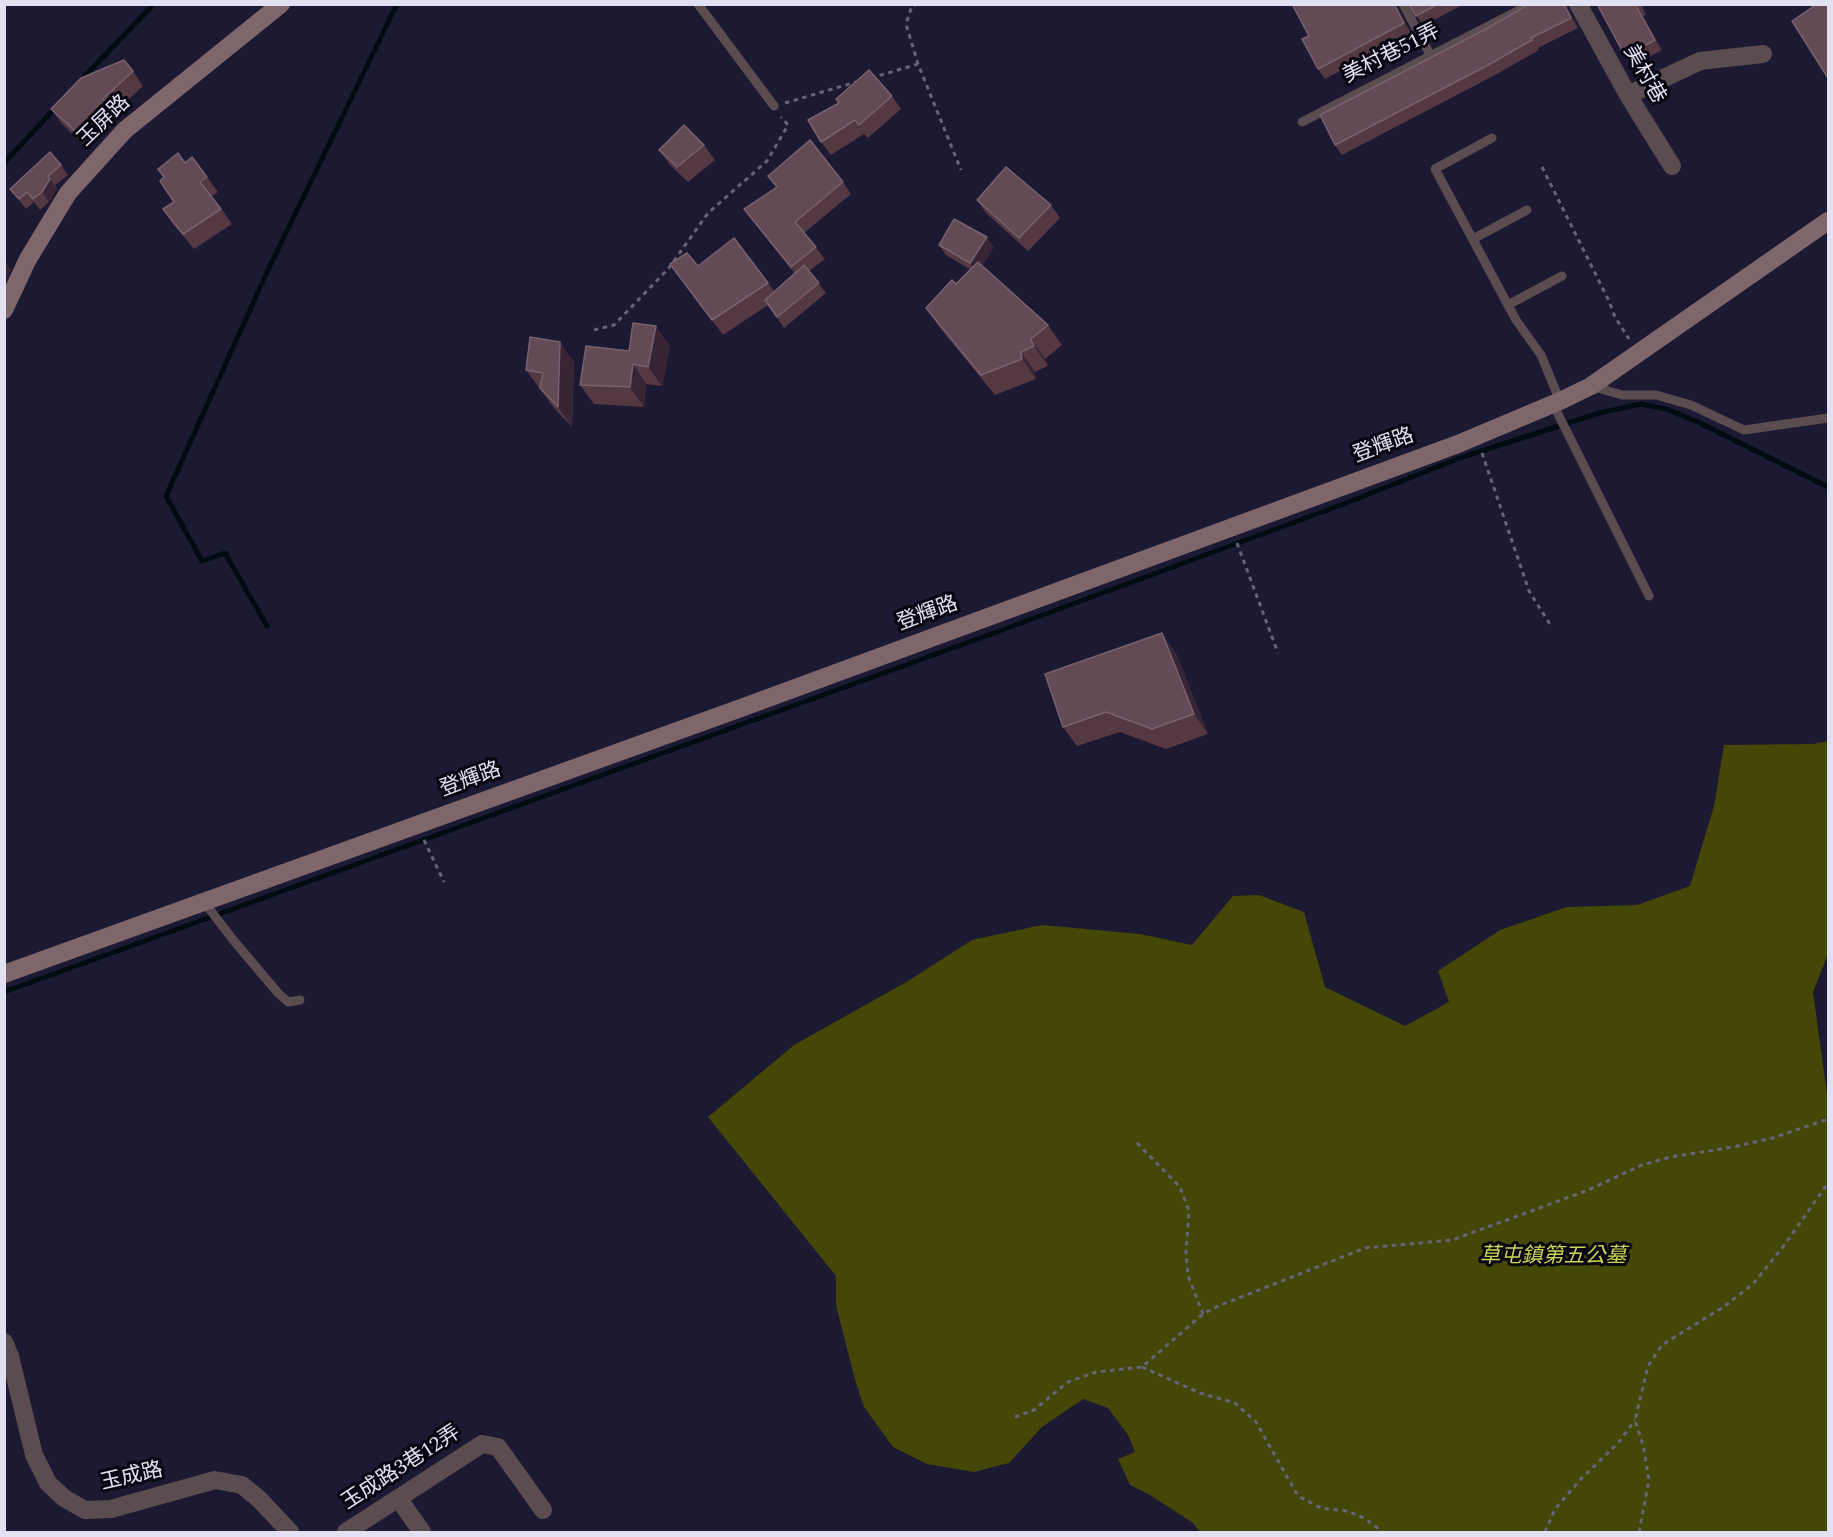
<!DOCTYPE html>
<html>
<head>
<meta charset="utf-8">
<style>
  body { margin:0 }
  #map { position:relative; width:1833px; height:1537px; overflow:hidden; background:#1c1932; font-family:Spectral,serif }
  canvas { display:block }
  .frame { position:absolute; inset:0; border:6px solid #e1e1f2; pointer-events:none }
</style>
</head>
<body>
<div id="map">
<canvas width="1833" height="1537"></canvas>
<div class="frame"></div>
</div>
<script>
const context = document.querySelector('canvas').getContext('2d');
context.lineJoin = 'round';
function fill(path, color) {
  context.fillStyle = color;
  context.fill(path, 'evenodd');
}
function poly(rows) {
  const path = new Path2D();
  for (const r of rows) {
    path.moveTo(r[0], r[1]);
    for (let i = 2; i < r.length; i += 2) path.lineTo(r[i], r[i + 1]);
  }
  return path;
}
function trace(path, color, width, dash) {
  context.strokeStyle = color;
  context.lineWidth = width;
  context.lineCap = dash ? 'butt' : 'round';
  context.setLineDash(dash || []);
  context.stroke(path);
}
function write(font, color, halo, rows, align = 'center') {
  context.font = font + ' Spectral,"Noto Sans TC",serif';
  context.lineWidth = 6;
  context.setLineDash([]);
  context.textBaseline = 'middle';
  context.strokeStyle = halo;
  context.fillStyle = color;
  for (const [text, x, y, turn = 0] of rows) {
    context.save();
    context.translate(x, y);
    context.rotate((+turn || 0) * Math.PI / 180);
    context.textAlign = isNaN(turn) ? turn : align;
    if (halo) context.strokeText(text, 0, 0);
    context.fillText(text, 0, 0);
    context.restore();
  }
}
fill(poly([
  [1828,741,1828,954,1813,992,1828,1101,1828,1532,1200,1532,1193,1523,1150,1495,1130,1485,1118,1459,1135,1452,1128,1435,1108,1408,1083,1399,1042,1427,1009,1463,974,1472,927,1464,893,1447,864,1407,855,1380,836,1305,836,1276,708,1117,794,1045,908,981,972,940,1042,925,1140,934,1192,945,1233,896,1259,895,1304,912,1325,987,1405,1026,1449,1002,1438,971,1500,930,1567,907,1637,905,1690,886,1714,806,1724,745,1813,744]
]), '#444706');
trace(poly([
  [81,80,154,4],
  [4,163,56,107],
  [267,626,225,553,202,561,166,496,268,270,397,4],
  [4,992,994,633,1341,505,1460,458,1599,413,1641,404,1666,409,1698,422,1828,487]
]), '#010c12', 5);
trace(poly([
  [918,4,912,6,906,24,918,64,961,170],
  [871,78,918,64],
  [785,103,856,82],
  [1542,167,1609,301,1615,317,1629,339],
  [594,330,614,325,669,268,708,213,767,161,788,125,781,117],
  [1482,453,1529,591,1551,626],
  [1237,543,1278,653],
  [424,840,444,882],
  [1137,1143,1180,1187,1189,1211,1186,1253,1188,1276,1203,1314],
  [1142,1367,1200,1393,1235,1403,1256,1422,1298,1496,1321,1508,1347,1511,1364,1518,1383,1532],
  [1015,1417,1034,1410,1068,1382,1096,1372,1142,1367,1203,1314,1216,1307,1365,1248,1452,1240,1586,1191,1642,1165,1671,1157,1733,1147,1773,1138,1828,1119],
  [1545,1532,1555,1509,1581,1479,1619,1442,1635,1420],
  [1639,1532,1649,1480,1643,1445,1635,1420,1648,1366,1662,1345,1725,1306,1753,1284,1786,1243,1828,1183]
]), '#66647a', 3, [4.5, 4.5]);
trace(poly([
  [698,4,774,106],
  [1403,4,1431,56],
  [1302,122,1531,4],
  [1492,138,1435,169,1516,320,1541,355,1560,401],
  [1473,239,1527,210],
  [1508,305,1562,276],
  [1591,386,1622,395,1656,395,1691,405,1744,430,1828,418],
  [1553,404,1649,596],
  [204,902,234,941,278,993,288,1002,300,1000]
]), '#5b4c4f', 9);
trace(poly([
  [1578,4,1628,95,1672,166],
  [1628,95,1700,61,1763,54],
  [4,1342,10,1356,34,1455,48,1483,64,1498,85,1510,111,1509,215,1480,242,1485,259,1499,290,1532],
  [398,1498,422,1532],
  [346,1532,482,1444,498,1447,543,1510]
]), '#5b4c4f', 18);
trace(poly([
  [4,310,28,259,68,193,125,130,281,4],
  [4,974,741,708,1458,444,1560,401,1591,386,1828,221]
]), '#7f666b', 18);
fill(poly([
  [1292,4,1397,4,1397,7,1411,33,1325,79,1318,69,1309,36],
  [1409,4,1464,4,1423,26],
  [1597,4,1641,4,1646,15,1643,16,1662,50,1632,66,1625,56],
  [1568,9,1578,28,1538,48,1539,50,1497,74,1342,155,1335,145,1484,30],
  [133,71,143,86,114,113,118,119,87,148,62,124,51,109],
  [892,96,901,109,868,138,864,134,831,155,821,142,838,103,836,99],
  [704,145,715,160,688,182,670,165,659,150],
  [185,163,207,177,218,192,212,196,232,224,194,249,173,224,163,209,174,202,164,178,158,169],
  [61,165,68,175,55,185,57,189,49,202,40,210,34,202,26,209,10,189],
  [768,176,843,182,851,194,804,233,825,259,809,271,826,293,784,328,768,305,723,335,670,264,698,266,768,283,775,292,795,274,753,221,744,209,777,187],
  [977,200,1051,205,1060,218,1028,251,986,213],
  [939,245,994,247,982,266,1048,325,1062,345,1045,359,1048,366,1035,372,1036,379,995,395,940,328,926,308,956,284,971,270,946,255],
  [670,346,662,386,646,384,644,407,594,404,580,385,629,351],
  [574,362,572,427,554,408,526,370],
  [1176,653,1208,734,1166,749,1120,732,1077,746,1063,727]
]), '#543842');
fill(poly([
  [1394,4,1397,4,1397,7,1411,33,1404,23],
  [1564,4,1567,4,1568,9,1578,28],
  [1636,6,1643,16,1662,50,1655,40],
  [50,179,57,189,49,202,42,192],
  [987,237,994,247,977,273,970,263],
  [4,260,11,269,4,283],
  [656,326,670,346,662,386,648,367],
  [1031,339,1045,359,1048,366,1034,346],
  [560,342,574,362,572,427,558,407],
  [1021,352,1035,372,1036,379,1022,359],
  [633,364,646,384,644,407,630,387],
  [1162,633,1176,653,1208,734,1194,714]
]), '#372434');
const building = poly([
  [1292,4,1394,4,1404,23,1318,69,1302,39,1309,36,1292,4],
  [1409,4,1438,4,1416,16,1409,4],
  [1526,4,1564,4,1571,18,1531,38,1532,40,1490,64,1335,145,1320,115,1484,30,1526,6,1526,4],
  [1597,4,1639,4,1636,6,1655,40,1625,56,1597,4],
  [1817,4,1828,4,1828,78,1792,21,1817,4],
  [124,60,133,71,103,99,107,104,77,133,51,109,81,78,124,60],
  [869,70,892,96,859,125,855,120,821,142,808,120,839,103,836,99,869,70],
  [684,125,704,145,677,167,659,150,684,125],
  [810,140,843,182,795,222,816,247,791,267,744,209,777,187,768,176,810,140],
  [50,152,61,165,48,176,50,179,42,192,33,199,27,192,19,199,10,189,50,152],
  [178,153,185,163,192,157,207,177,200,182,221,209,183,234,163,209,174,202,160,181,164,177,158,169,178,153],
  [1006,167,1051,205,1019,238,977,200,1006,167],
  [954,219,987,237,970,263,939,245,954,219],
  [734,238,768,283,712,320,670,264,687,253,698,266,734,238],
  [978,262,1048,325,1031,339,1034,346,1021,352,1022,359,981,375,926,308,952,280,956,284,978,262],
  [804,265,819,283,777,317,765,300,804,265],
  [633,323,656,326,648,367,633,364,630,387,580,385,586,346,629,351,633,323],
  [530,337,560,342,558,407,540,388,543,373,526,370,530,337],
  [1162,633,1194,714,1152,729,1106,712,1063,727,1045,674,1162,633]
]);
fill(building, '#634a55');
trace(building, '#77626e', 1.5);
write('21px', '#e1e1f2', '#070611', [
  ["美村巷51弄",1392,55,-27],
  ["美村巷",1643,75,60],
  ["玉屏路",105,122,-44],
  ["登輝路",1384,447,-20],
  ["登輝路",928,615,-20],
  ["登輝路",471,781,-20],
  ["玉成路3巷12弄",402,1469,-33],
  ["玉成路",132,1478,-13]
]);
write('italic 21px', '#ccd454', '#070611', [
  ["草屯鎮第五公墓",1553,1258]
]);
</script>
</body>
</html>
